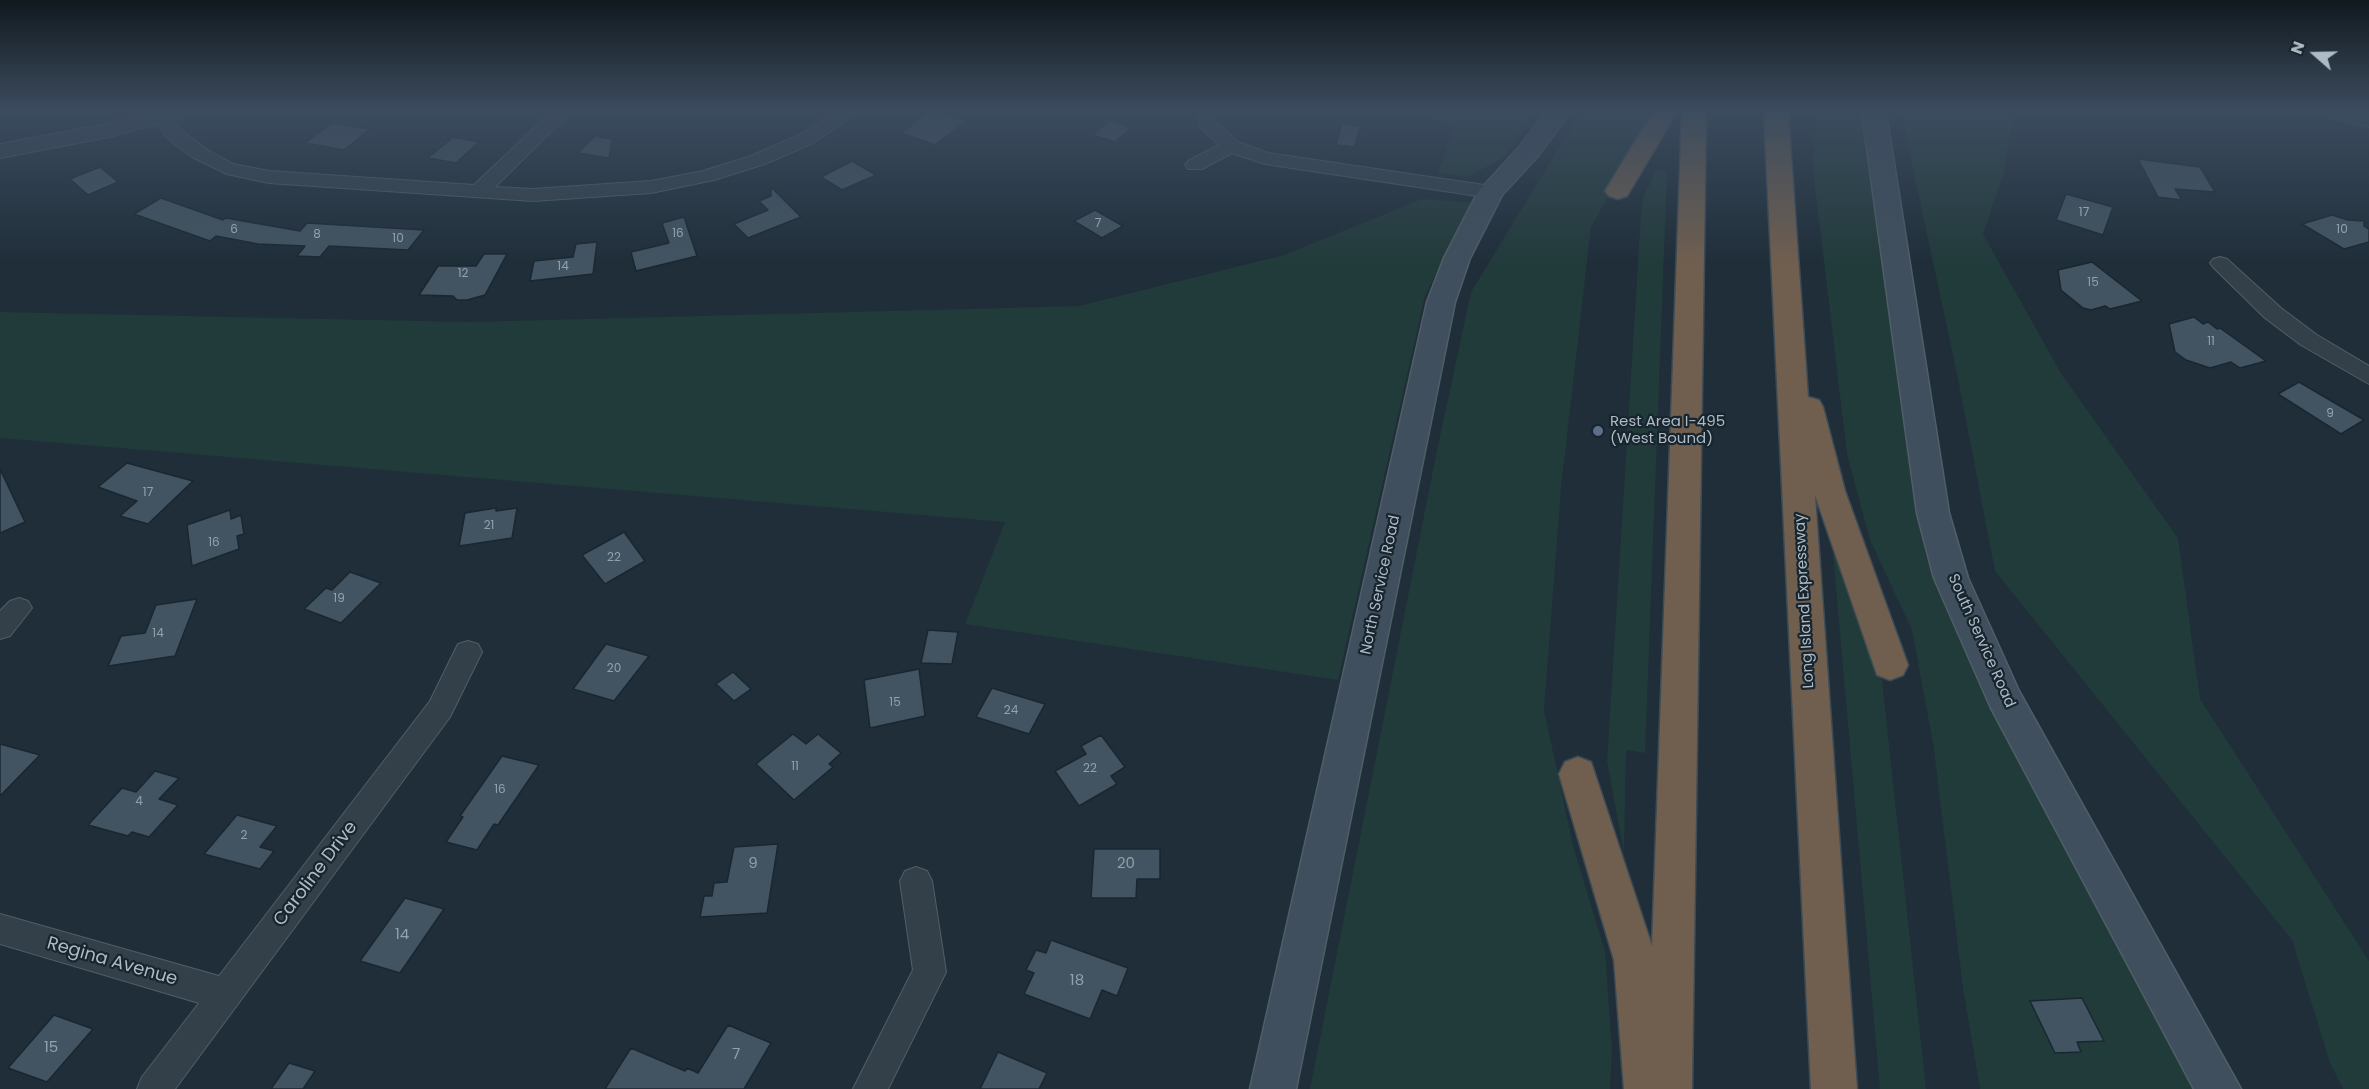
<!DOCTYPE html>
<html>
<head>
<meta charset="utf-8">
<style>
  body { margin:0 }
  #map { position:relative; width:2369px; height:1089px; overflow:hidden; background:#1f2e39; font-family:Poppins,sans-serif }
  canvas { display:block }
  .north { position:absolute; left:2285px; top:24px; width:60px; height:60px; -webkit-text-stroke:4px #18252e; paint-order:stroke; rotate:290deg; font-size:16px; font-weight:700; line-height:24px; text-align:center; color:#adbbc6 }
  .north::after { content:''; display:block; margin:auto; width:21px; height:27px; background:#adbbc6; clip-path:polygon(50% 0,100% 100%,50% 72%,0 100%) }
</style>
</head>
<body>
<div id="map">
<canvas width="2369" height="1089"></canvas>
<div class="north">N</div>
</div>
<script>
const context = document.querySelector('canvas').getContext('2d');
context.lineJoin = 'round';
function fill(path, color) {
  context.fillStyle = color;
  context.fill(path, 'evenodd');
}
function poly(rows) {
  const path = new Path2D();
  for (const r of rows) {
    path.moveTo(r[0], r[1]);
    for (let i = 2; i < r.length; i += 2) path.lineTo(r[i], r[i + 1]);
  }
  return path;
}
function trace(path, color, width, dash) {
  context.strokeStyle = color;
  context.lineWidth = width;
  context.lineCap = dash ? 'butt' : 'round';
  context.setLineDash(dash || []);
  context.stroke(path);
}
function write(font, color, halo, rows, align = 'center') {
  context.font = font + ' Poppins,sans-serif';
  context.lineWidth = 4.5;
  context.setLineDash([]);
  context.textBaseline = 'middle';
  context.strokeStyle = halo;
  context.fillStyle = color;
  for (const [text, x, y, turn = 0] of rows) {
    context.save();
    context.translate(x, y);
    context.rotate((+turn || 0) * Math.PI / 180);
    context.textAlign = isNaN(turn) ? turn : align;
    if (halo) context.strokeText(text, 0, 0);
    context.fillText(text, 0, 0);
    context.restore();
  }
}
fill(poly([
  [1382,112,1537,112,1503,158,1468,177,1438,173,1455,123],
  [1581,112,1656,112,1591,227,1561,488,1544,710,1574,849,1605,951,1612,1050,1610,1089,1310,1089,1436,455,1471,292],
  [1814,112,1862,112,1926,555,1964,644,2202,1089,1980,1089,1963,988,1933,743,1912,630,1870,540,1847,454,1813,170,1816,124],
  [1901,112,2011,112,2012,115,2004,172,1983,234,2062,375,2178,538,2200,699,2369,961,2369,1089,2343,1089,2330,1063,2292,940,1995,571,1959,384],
  [1656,170,1667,172,1645,753,1626,750,1624,854,1607,761,1641,214,1643,198],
  [1422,199,1472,203,1425,296,1338,680,965,624,1005,522,0,438,0,312,469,322,1079,306,1284,255],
  [1833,553,1847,558,1880,661,1926,1089,1880,1089]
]), '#213a3a');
const building = poly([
  [928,112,939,112,966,121,935,145,901,133,928,112],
  [1110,120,1132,128,1115,142,1093,135,1110,120],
  [332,123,370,129,344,150,305,143,332,123],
  [1342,123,1361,126,1354,147,1336,145,1342,123],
  [595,136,612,139,609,158,578,153,595,136],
  [453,137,479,142,456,163,428,158,453,137],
  [2138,159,2200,167,2215,192,2175,189,2182,200,2158,197,2138,159],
  [852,161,876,175,842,190,821,177,852,161],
  [100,167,118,182,88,195,70,179,100,167],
  [771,187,801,217,748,238,734,224,768,210,759,201,771,196,771,187],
  [2066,194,2113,207,2103,235,2056,220,2066,194],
  [161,198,223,220,226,218,300,231,307,223,424,230,408,250,329,246,320,257,297,256,305,246,258,244,216,236,210,241,134,214,161,198],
  [1095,210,1123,226,1102,238,1074,221,1095,210],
  [2332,215,2348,220,2364,221,2364,226,2369,229,2369,242,2344,249,2302,224,2332,215],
  [684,217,697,256,636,271,631,252,669,243,662,223,684,217],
  [597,242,593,274,530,281,534,261,573,257,576,244,597,242],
  [484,254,507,254,485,295,467,300,457,300,453,296,419,295,438,266,476,266,484,254],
  [2092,262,2142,301,2110,309,2105,306,2091,310,2083,308,2061,290,2058,270,2092,262],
  [2194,317,2203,324,2208,322,2217,329,2220,328,2266,361,2240,368,2231,362,2210,368,2186,360,2175,352,2169,324,2194,317],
  [2299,382,2364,420,2341,434,2278,394,2299,382],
  [127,463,193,481,148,524,120,516,137,501,98,487,127,463],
  [0,469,25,522,0,533,0,469],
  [496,508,496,511,517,508,512,538,459,546,465,513,496,508],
  [230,510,231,519,241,515,244,534,237,536,239,549,192,566,187,525,230,510],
  [624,532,645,561,605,584,582,555,624,532],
  [350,572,381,583,341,623,304,609,326,588,332,590,350,572],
  [197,599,175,656,108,666,121,636,145,633,156,605,197,599],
  [928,630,958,632,952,664,921,663,928,630],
  [606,644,649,656,614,701,573,689,606,644],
  [919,669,925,716,870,728,864,680,919,669],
  [733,672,751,689,734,701,716,684,733,672],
  [992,688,1045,704,1029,734,976,717,992,688],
  [793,734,806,744,818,734,841,753,829,764,833,767,794,800,756,764,793,734],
  [1101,735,1125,767,1111,776,1117,784,1079,806,1055,771,1086,754,1081,746,1101,735],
  [0,744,40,755,0,796,0,744],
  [502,756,539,765,498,825,494,824,477,850,446,842,463,817,460,816,502,756],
  [155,771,179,778,159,799,178,805,149,837,132,832,128,836,88,825,122,788,136,792,155,771],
  [237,815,277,826,260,847,274,851,260,869,204,854,237,815],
  [778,844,767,913,700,917,704,896,712,896,714,883,727,882,734,847,778,844],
  [1094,849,1160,849,1160,879,1137,879,1136,898,1091,898,1094,849],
  [405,898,444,909,400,973,360,961,405,898],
  [1051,940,1128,968,1117,996,1102,990,1090,1019,1024,994,1034,973,1026,970,1036,950,1046,953,1051,940],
  [2082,998,2104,1041,2077,1042,2081,1052,2055,1053,2030,1001,2082,998],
  [54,1015,93,1029,47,1082,8,1068,54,1015],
  [728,1025,771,1043,744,1089,605,1089,631,1048,685,1071,687,1068,698,1073,728,1025],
  [998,1052,1047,1073,1039,1089,980,1089,998,1052],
  [289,1063,315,1071,303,1089,271,1089,289,1063]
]);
fill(building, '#425461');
trace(building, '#1a2730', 1.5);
const minor = poly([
  [551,112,571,112,495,187,533,189,651,181,703,171,751,156,799,135,837,112,859,112,813,143,765,164,714,180,651,193,533,201,269,183,227,174,192,157,167,138,151,117,154,113,166,113,181,130,206,149,233,164,269,171,474,185,551,112],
  [1196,112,1214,112,1215,121,1238,142,1268,153,1491,186,1501,192,1491,198,1265,164,1232,153,1202,169,1188,169,1185,165,1188,161,1219,145,1200,127,1196,112],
  [2322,112,2353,112,2369,116,2369,127,2325,116,2322,112],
  [2220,257,2227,259,2281,308,2317,335,2369,366,2369,384,2301,345,2265,318,2213,267,2210,263,2213,259,2220,257],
  [19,598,28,601,32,608,10,636,0,639,0,611,10,601,19,598],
  [468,641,478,644,482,652,450,717,175,1089,137,1089,142,1077,199,1003,0,944,0,914,219,976,430,701,458,644,468,641],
  [916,867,927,871,932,881,946,972,888,1089,853,1089,913,970,900,881,905,871,916,867]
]);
const tertiary = poly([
  [148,112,185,112,182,117,109,137,0,158,0,144,106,124,148,112]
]);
const secondary = poly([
  [1546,112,1570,112,1538,156,1502,195,1470,258,1455,302,1296,1089,1250,1089,1427,302,1444,258,1478,192,1520,146,1546,112],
  [1862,112,1886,112,1949,513,1968,578,2019,691,2241,1089,2194,1089,1991,708,1934,578,1917,513,1862,112]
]);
const motorway = poly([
  [1653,112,1677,112,1627,196,1618,199,1609,196,1605,191,1653,112],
  [1682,112,1706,112,1692,1089,1624,1089,1614,960,1559,774,1565,762,1578,757,1591,762,1652,946,1682,112],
  [1764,112,1788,112,1808,397,1819,400,1823,407,1845,491,1908,665,1903,675,1890,680,1877,675,1815,495,1857,1089,1811,1089,1764,112]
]);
trace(minor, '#505e67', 2);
trace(tertiary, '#505e67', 2);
trace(secondary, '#505e67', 3);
trace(motorway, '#3d4b54', 3);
fill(minor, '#33404a');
fill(tertiary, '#33404a');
fill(secondary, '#404f5d');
fill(motorway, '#705f4f');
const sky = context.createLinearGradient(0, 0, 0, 265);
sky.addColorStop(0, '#11191f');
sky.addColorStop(0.42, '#3c4c5f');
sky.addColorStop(1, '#3c4c5f00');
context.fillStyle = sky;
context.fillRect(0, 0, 2369, 265);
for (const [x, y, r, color] of [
  [1598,431,6,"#5c6f8a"]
]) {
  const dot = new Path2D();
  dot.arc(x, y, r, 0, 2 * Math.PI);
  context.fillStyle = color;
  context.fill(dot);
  trace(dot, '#18252e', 2);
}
write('12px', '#92a1ad', null, [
  ["17",2084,213],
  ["7",1098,224],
  ["6",234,230],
  ["10",2342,230],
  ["16",678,234],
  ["8",317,235],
  ["10",398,239],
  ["14",563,267],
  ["12",463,274],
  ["15",2093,283],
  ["11",2211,342],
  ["9",2330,414],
  ["17",148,493],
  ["21",489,526],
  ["16",214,543],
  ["22",614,558],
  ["19",339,599],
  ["14",158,634],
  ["20",614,669],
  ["15",895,703],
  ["24",1011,711],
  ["11",795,767],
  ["22",1090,769],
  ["16",500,790],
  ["4",139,802],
  ["2",244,836]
]);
write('15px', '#adbbc6', '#18252e', [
  ["Rest Area I-495",1610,422],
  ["(West Bound)",1610,439]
], 'left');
write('15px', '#adbbc6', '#18252e', [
  ["North Service Road",1381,585,-78],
  ["Long Island Expressway",1805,601,-93],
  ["South Service Road",1981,641,66]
]);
write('15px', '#92a1ad', null, [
  ["9",753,864],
  ["20",1126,864],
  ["14",402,935],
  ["18",1077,981],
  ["15",51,1048],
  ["7",736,1055]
]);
write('18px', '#adbbc6', '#18252e', [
  ["Caroline Drive",316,874,-53],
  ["Regina Avenue",112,962,16]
]);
</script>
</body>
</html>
